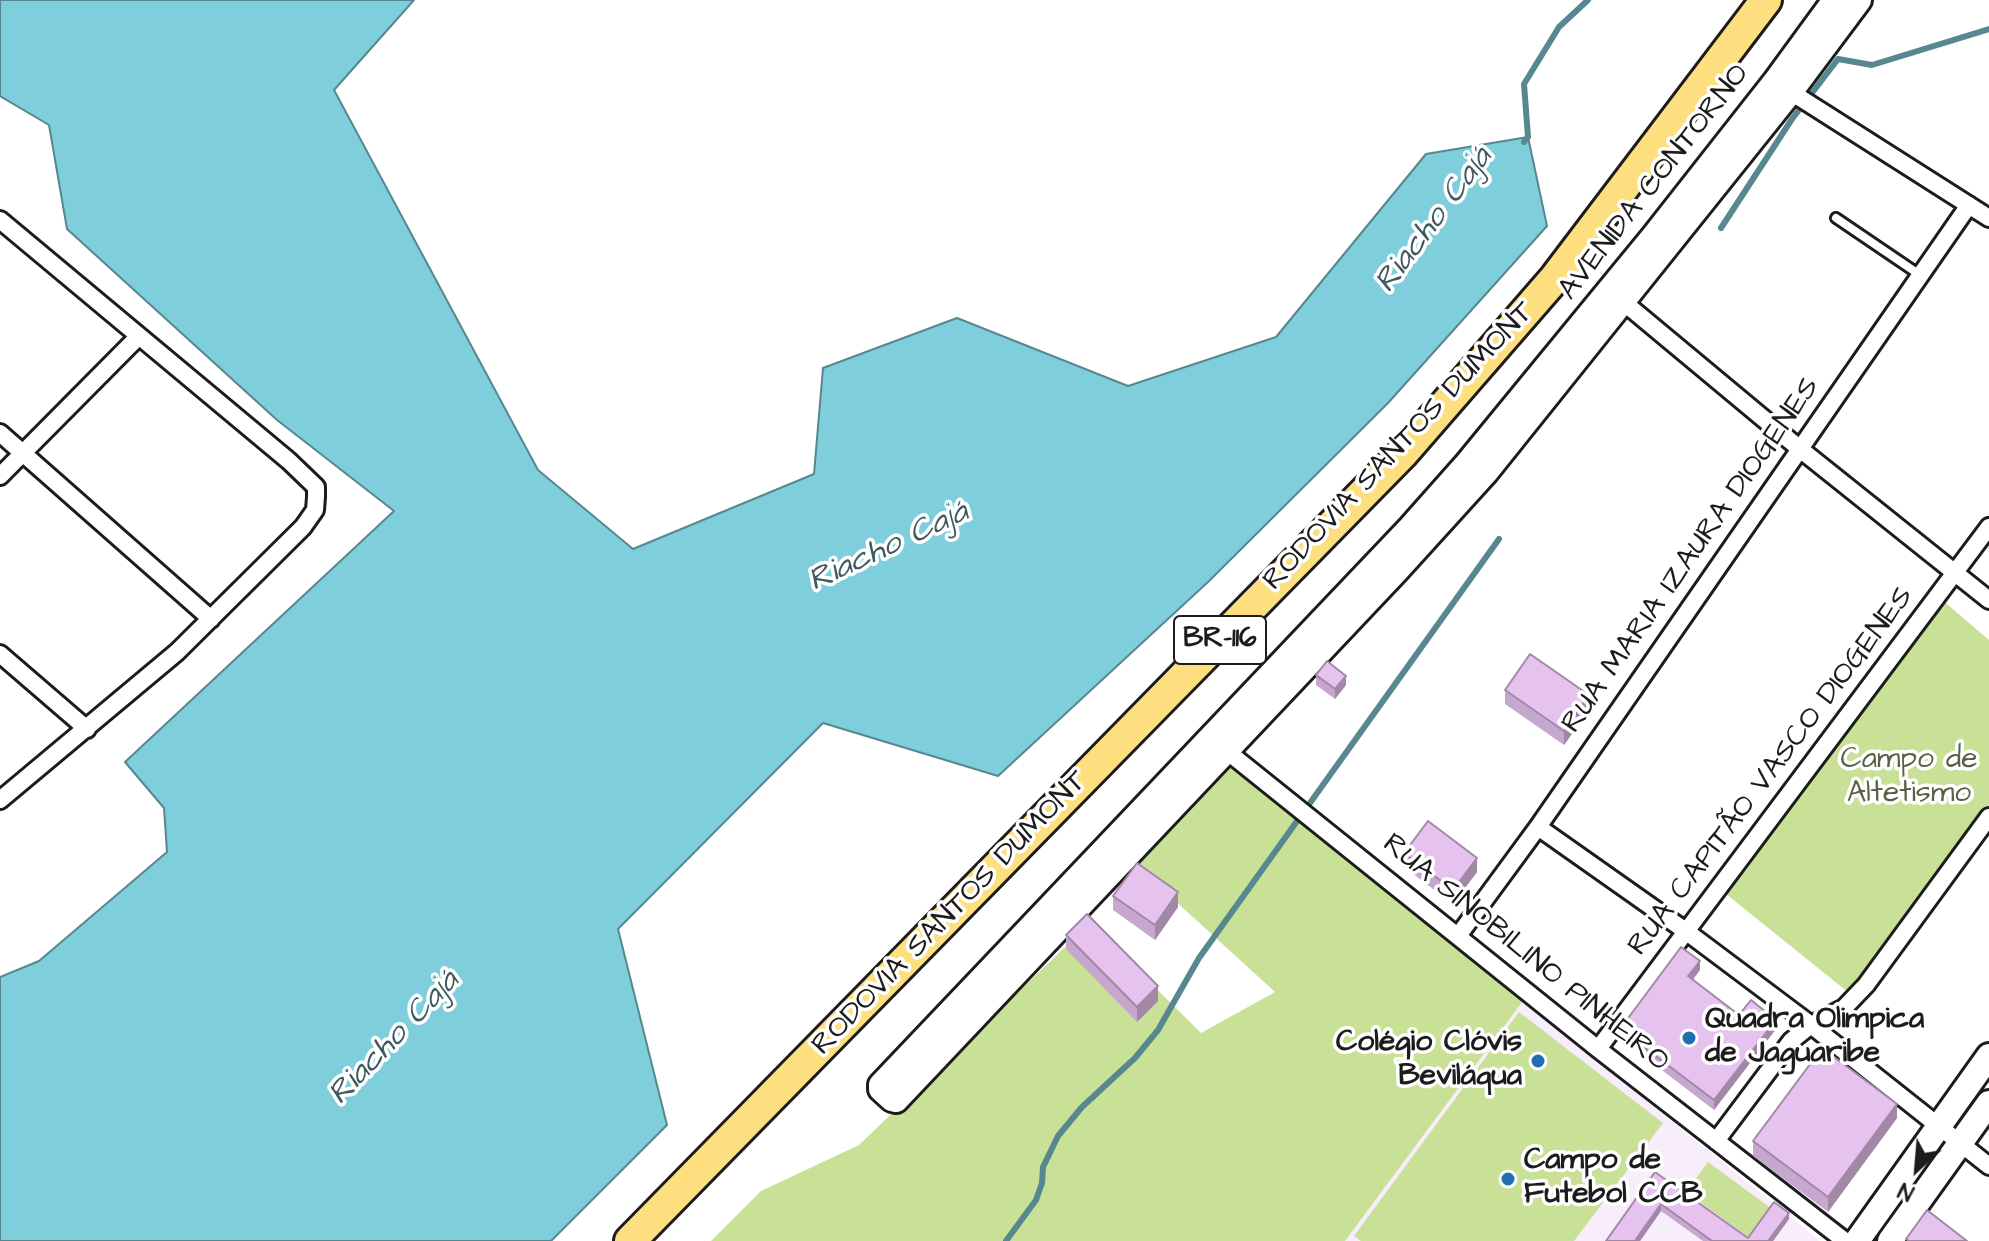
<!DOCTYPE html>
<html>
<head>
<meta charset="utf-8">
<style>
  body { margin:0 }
  #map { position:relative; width:1989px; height:1241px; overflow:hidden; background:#fff; font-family:"Architects Daughter",sans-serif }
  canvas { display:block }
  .north { position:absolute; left:1877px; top:1129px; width:80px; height:80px; -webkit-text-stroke:6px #fff; paint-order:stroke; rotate:206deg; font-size:22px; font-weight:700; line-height:32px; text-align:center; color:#1c1c1c }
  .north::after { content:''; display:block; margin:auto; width:28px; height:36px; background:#1c1c1c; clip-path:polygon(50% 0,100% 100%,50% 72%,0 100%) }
</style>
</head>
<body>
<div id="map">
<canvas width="1989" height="1241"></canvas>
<div class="north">N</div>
</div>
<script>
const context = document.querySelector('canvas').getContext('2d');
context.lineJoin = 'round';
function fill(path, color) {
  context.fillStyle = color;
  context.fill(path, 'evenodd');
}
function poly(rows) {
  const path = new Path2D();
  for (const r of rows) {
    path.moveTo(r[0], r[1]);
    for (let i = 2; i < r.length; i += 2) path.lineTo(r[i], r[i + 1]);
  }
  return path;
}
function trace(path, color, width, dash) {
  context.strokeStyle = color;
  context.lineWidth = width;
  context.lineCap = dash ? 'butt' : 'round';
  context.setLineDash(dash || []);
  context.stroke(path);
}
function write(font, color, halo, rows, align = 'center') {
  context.font = font + ' "Architects Daughter",sans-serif';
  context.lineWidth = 7;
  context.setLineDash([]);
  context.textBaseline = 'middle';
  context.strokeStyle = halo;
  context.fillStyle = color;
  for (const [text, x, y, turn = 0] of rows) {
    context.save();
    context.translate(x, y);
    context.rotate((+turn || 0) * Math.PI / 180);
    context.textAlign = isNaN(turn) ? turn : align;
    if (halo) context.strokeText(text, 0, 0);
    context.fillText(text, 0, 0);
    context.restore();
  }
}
fill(poly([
  [1523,1001,1819,1240,1818,1241,1345,1241]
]), '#f8edfa');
fill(poly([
  [1941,599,1989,640,1989,805,1849,993,1726,894],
  [1230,764,1523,1001,1345,1241,711,1241,761,1191,859,1145,1090,923,1201,1033,1275,992,1137,866],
  [1519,1012,1663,1123,1574,1241,1361,1241,1354,1236],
  [1708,1162,1772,1209,1750,1238,1686,1192]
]), '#c8e197');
const water = poly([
  [0,0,414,0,334,90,538,470,633,549,814,474,823,368,957,318,1128,386,1276,337,1426,154,1528,137,1547,226,1388,403,1208,582,998,776,823,723,618,929,667,1125,551,1241,0,1241,0,977,39,961,167,852,164,808,125,762,394,511,277,420,67,229,49,125,0,96,0,0]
]);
fill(water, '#7fcedc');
trace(water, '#57878f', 2);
trace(poly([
  [1524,142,1528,137,1524,84,1559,27,1588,0],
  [1721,228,1792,119,1838,59,1872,65,1989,29],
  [1006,1241,1036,1200,1042,1183,1043,1167,1058,1136,1082,1107,1135,1058,1158,1030,1199,958,1499,539]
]), '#57878f', 6);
const lane = poly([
  [1836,218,1920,275]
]);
const street = poly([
  [1783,87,1989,218],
  [0,220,289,461,316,487,316,497,315,510,303,527,177,652,0,800],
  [1615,295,1800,449,1989,600],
  [0,433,211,619],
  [0,476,138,337],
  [0,654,87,729],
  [1218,744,1598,1049,1845,1241],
  [1538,827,1687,932,1811,1025,1989,1166],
  [1458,936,1538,827,1969,205],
  [1598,1049,1989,527],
  [1716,1141,1791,1041,1811,1025,1844,1008,1866,985,1989,817]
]);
const secondary = poly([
  [1835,0,1775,82,1654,236,1466,465,1411,527,881,1085,881,1089,892,1099,896,1100,1397,570,1486,472,1791,91,1859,0],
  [1857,1241,1989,1056],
  [1890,1241,1989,1103]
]);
const highway = poly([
  [630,1241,1403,453,1555,278,1766,0]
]);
trace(lane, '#1c1c1c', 14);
trace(street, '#1c1c1c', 22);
trace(secondary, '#1c1c1c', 30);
trace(highway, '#1c1c1c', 36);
trace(lane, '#fff', 8);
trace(street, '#fff', 16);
trace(secondary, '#fff', 24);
trace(highway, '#fedf80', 30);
fill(poly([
  [1316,675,1346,685,1335,699,1316,685],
  [1505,690,1589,710,1564,745,1505,704],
  [1404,853,1477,872,1453,904,1404,867],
  [1113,896,1178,907,1155,940,1113,910],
  [1066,935,1158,1001,1137,1022,1066,949],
  [1700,970,1692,980,1739,1015,1776,1029,1714,1110,1620,1038,1620,1029],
  [1897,1118,1828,1212,1753,1156,1753,1141],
  [1655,1172,1748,1238,1789,1219,1773,1241,1703,1241,1661,1211,1640,1241]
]), '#c6a8ce');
fill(poly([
  [1346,676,1346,685,1335,699,1335,689],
  [1589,695,1589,710,1564,745,1564,731],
  [1477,858,1477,872,1453,904,1453,890],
  [1178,892,1178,907,1155,940,1155,925],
  [1700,961,1700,970,1688,986,1688,976],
  [1158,986,1158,1001,1137,1022,1137,1007],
  [1776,1020,1776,1029,1714,1110,1714,1100],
  [1897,1104,1897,1118,1828,1212,1828,1197],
  [1661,1204,1661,1211,1640,1241,1636,1239],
  [1789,1213,1789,1219,1773,1241,1768,1241]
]), '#a188a7');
const building = poly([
  [1530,654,1589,695,1564,731,1505,690,1530,654],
  [1327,661,1346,676,1335,689,1316,675,1327,661],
  [1428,821,1477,858,1453,890,1404,853,1428,821],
  [1137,863,1178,892,1155,925,1113,896,1137,863],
  [1087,914,1158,986,1137,1007,1066,935,1087,914],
  [1681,947,1700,961,1688,976,1739,1015,1751,1000,1776,1020,1714,1100,1620,1029,1681,947],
  [1822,1048,1897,1104,1828,1197,1753,1141,1822,1048],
  [1655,1172,1748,1238,1774,1202,1789,1213,1768,1241,1712,1241,1661,1204,1636,1239,1639,1241,1606,1241,1655,1172],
  [1927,1210,1967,1241,1909,1241,1906,1239,1927,1210]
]);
fill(building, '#e6c3ef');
trace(building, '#a188a7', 2);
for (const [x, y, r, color] of [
  [1689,1038,8,"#1f6fb2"],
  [1538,1061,8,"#1f6fb2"],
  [1508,1179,8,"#1f6fb2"]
]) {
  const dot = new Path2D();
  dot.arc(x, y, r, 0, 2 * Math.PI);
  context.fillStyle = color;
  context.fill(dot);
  trace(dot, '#fff', 3);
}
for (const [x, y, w] of [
  [1220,640,92]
]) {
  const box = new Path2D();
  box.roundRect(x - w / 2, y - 24, w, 48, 6);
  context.fillStyle = '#fff';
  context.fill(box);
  trace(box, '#1c1c1c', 2);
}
write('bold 28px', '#1c1c1c', null, [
  ["BR-116",1220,640]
]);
write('30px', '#1c1c1c', '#fff', [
  ["AVENIDA CONTORNO",1655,183,-52],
  ["RODOVIA SANTOS DUMONT",1400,447,-47],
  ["RUA MARIA IZAURA DIOGENES",1692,556,-55],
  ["RUA CAPITÃO VASCO DIOGENES",1772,772,-53],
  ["RODOVIA SANTOS DUMONT",951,914,-46],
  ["RUA SINOBILINO PINHEIRO",1525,954,39]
]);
write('30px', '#586147', '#fff', [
  ["Campo de",1909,761],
  ["Altetismo",1909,795]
]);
write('bold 30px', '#1c1c1c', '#fff', [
  ["Quadra Olimpica",1705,1021],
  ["de Jaguaribe",1705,1055],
  ["Colégio Clóvis",1522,1044,"right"],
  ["Beviláqua",1522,1078,"right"],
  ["Campo de",1524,1162],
  ["Futebol CCB",1524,1196]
], 'left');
write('italic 32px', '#3f5a5f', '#fff', [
  ["Riacho Cajá",1435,221,-53],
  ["Riacho Cajá",889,548,-25],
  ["Riacho Cajá",395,1039,-46]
]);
</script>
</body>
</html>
